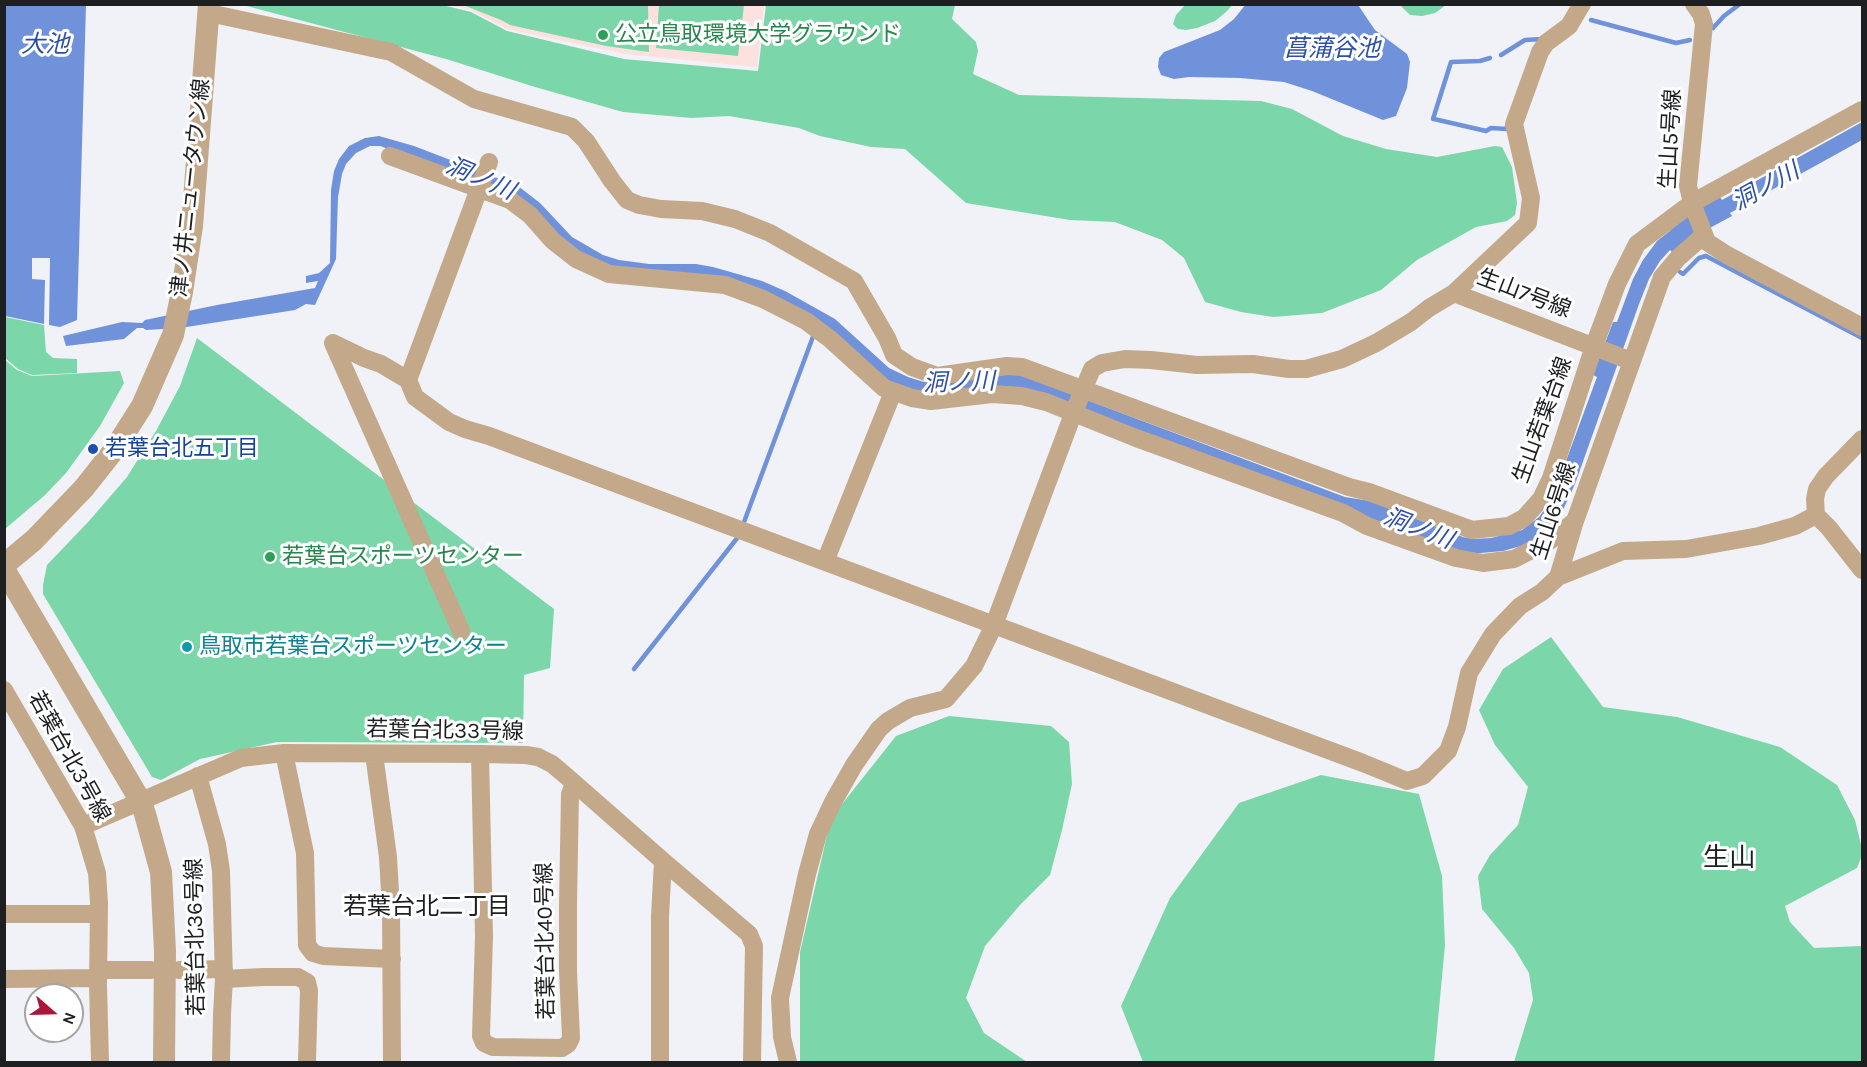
<!DOCTYPE html>
<html>
<head>
<meta charset="utf-8">
<style>
  body { margin:0 }
  #map { position:relative; width:1867px; height:1067px; overflow:hidden; background:#f0f2f7; font-family:Karla,sans-serif }
  canvas { display:block }
  .frame { position:absolute; inset:0; border:6px solid #1e1f21; pointer-events:none }
  .north { position:absolute; left:24px; top:983px; width:60px; height:60px; box-sizing:border-box; background:#fff; border:2px solid #a5a5a6; border-radius:50%; rotate:110deg; font-size:16px; font-weight:700; line-height:24px; text-align:center; color:#1e1f21 }
  .north::after { content:''; display:block; margin:auto; width:21px; height:27px; background:#ab163d; clip-path:polygon(50% 0,100% 100%,50% 72%,0 100%) }
</style>
</head>
<body>
<div id="map">
<canvas width="1867" height="1067"></canvas>
<div class="frame"></div>
<div class="north">N</div>
</div>
<script>
const context = document.querySelector('canvas').getContext('2d');
context.lineJoin = 'round';
function fill(path, color) {
  context.fillStyle = color;
  context.fill(path, 'evenodd');
}
function poly(rows) {
  const path = new Path2D();
  for (const r of rows) {
    path.moveTo(r[0], r[1]);
    for (let i = 2; i < r.length; i += 2) path.lineTo(r[i], r[i + 1]);
  }
  return path;
}
function trace(path, color, width, dash) {
  context.strokeStyle = color;
  context.lineWidth = width;
  context.lineCap = dash ? 'butt' : 'round';
  context.setLineDash(dash || []);
  context.stroke(path);
}
function write(font, color, halo, rows, align = 'center') {
  context.font = font + ' Karla,"Noto Sans JP",sans-serif';
  context.lineWidth = 6;
  context.setLineDash([]);
  context.textBaseline = 'middle';
  context.strokeStyle = halo;
  context.fillStyle = color;
  for (const [text, x, y, turn = 0] of rows) {
    context.save();
    context.translate(x, y);
    context.rotate((+turn || 0) * Math.PI / 180);
    context.textAlign = isNaN(turn) ? turn : align;
    if (halo) context.strokeText(text, 0, 0);
    context.fillText(text, 0, 0);
    context.restore();
  }
}
fill(poly([
  [450,5,764,5,757,67,625,54,507,29,471,10]
]), '#fce1df');
fill(poly([
  [1186,4,1232,4,1232,5,1226,12,1215,21,1197,28,1186,30,1178,29,1173,24,1176,15],
  [243,5,442,5,471,12,507,31,624,59,758,71,766,5,955,5,952,19,976,42,978,51,973,74,1019,95,1261,101,1292,109,1343,136,1386,149,1437,157,1495,146,1502,147,1512,167,1517,203,1515,215,1507,221,1476,227,1417,260,1381,290,1322,313,1273,317,1241,312,1205,302,1184,258,1162,240,1115,222,1070,220,966,203,905,149,871,147,820,136,799,128,729,116,691,118,623,112,535,87,446,59],
  [463,5,648,5,649,52,606,46,510,25,501,20],
  [659,5,744,5,738,56,656,48],
  [1400,5,1446,5,1435,13,1422,16,1410,15],
  [5,317,44,325,46,352,53,358,77,359,77,373,32,375,18,369,5,358],
  [197,338,554,609,550,668,524,675,523,743,277,742,200,759,161,780,152,777,43,594,43,585,47,565,89,521,127,477,156,431,180,386],
  [5,360,17,370,32,376,120,371,124,383,100,426,66,473,45,495,5,529],
  [1551,637,1603,707,1677,717,1780,747,1837,785,1855,820,1862,849,1862,855,1857,868,1785,906,1790,922,1814,948,1862,946,1862,1062,1514,1062,1533,1000,1529,973,1514,948,1482,909,1478,876,1490,855,1518,825,1528,787,1495,745,1479,710,1503,669],
  [949,716,1051,726,1069,742,1072,784,1062,830,1050,875,1020,905,985,946,966,998,984,1033,1027,1062,1041,1062,800,1062,800,952,831,818,896,736],
  [1321,775,1419,794,1442,876,1445,945,1434,1062,1143,1062,1121,1006,1170,898,1239,803]
]), '#7bd7a9');
fill(poly([
  [5,4,86,5,77,320,60,327,49,325,50,258,32,258,32,279,45,280,44,324,5,316],
  [1246,4,1358,5,1375,30,1407,54,1410,62,1407,88,1396,116,1383,120,1312,91,1284,82,1240,78,1189,77,1174,79,1161,75,1158,67,1159,58,1164,52,1220,30,1234,19],
  [1862,122,1862,140,1730,213,1732,216,1695,236,1674,254,1670,250,1660,261,1649,279,1639,304,1575,484,1562,512,1536,538,1521,546,1503,551,1481,553,1463,553,1057,402,925,393,899,389,807,313,594,262,462,175,380,146,370,146,356,153,346,164,342,174,338,197,336,259,315,305,306,304,295,310,180,328,146,330,143,328,137,328,124,339,66,346,63,336,122,322,142,323,145,320,217,305,315,288,318,281,306,283,306,276,319,273,330,263,331,190,334,171,339,159,349,146,365,138,379,136,414,146,518,186,540,203,572,237,603,255,619,260,649,264,696,264,713,267,762,281,785,291,835,319,889,368,908,377,924,382,1015,373,1345,497,1370,501,1463,537,1473,539,1491,538,1522,530,1539,517,1552,499,1597,377,1593,375,1613,322,1617,322,1633,279,1643,260,1657,241,1671,230,1669,226,1720,197,1722,200]
]), '#7092db');
trace(poly([
  [1591,20,1676,43,1690,40],
  [1713,28,1724,16,1740,4],
  [1501,55,1525,40,1543,39],
  [1433,119,1451,62,1480,61,1490,58],
  [1434,119,1486,131,1491,128,1507,129,1507,126],
  [1680,272,1683,274,1699,258,1706,256,1862,338],
  [744,522,814,334],
  [634,669,738,537]
]), '#7092db', 4.5);
trace(poly([
  [1582,4,1569,26,1546,43,1540,52,1514,124,1531,198,1528,223,1454,293,1631,361],
  [1694,4,1701,14,1704,24,1688,186,1692,203,1707,242,1727,255,1862,327],
  [209,13,391,52,474,99,572,127,586,141,612,181,627,200,639,205,661,209,702,211,735,219,770,233,854,281,887,338,894,355,912,367,937,376,1007,366,1022,367,1349,487,1369,492,1472,530,1509,526,1524,518,1541,499,1551,478,1594,346,1617,284,1637,244,1692,203,1862,110],
  [390,156,510,200,530,215,553,241,576,259,609,274,725,285,763,299,806,321,830,339,884,388,912,398,931,401,992,394,1022,396,1046,402,1136,438,1343,513,1367,526,1456,558,1483,563,1514,559,1551,540,1575,521],
  [1704,235,1678,258,1662,277,1575,521,1558,577,1623,551,1686,549,1759,536,1795,526,1816,515,1815,499,1817,489,1826,476,1862,439],
  [408,380,489,162],
  [1816,515,1829,528,1862,570],
  [825,562,893,392],
  [461,631,333,343,364,358,381,364,408,380,415,397,449,422,465,429,489,436,1363,763,1407,781,1423,776,1448,751,1457,727,1469,673,1493,634,1520,606,1542,592,1558,577],
  [4,690,83,826,97,873,99,903,98,985,100,1062],
  [284,753,305,853,307,945,313,953,323,956,392,959],
  [374,754,388,857,391,909,392,1062],
  [480,754,484,936,481,1036,484,1043,493,1047,562,1048,568,1044,571,1038,568,971,568,904,570,794,574,784],
  [198,776,217,844,221,871,224,979,222,1014,221,1062],
  [83,826,241,758,284,753,480,754,526,755,538,757,552,764,565,775,663,861,660,916,660,1062],
  [663,861,749,934,754,946,752,1062],
  [4,914,99,914],
  [98,970,151,970],
  [179,970,224,969],
  [4,979,98,978],
  [224,979,263,977,298,977,307,982,309,991,307,1062],
  [788,1062,782,1037,780,998,807,874,818,834,833,802,854,765,879,729,888,721,910,708,946,699,974,666,994,625,1073,414,1092,369,1102,363,1125,359,1151,360,1197,365,1253,364,1289,369,1306,369,1342,359,1376,343,1411,322,1429,308,1454,293]
]), '#c3a98a', 18);
trace(poly([
  [4,565,34,540,84,488,114,450,142,406,173,335,182,292,192,226,209,4],
  [4,569,141,802,145,814,161,872,165,951,164,1062]
]), '#c3a98a', 22);
for (const [x, y, r, color] of [
  [603,35,6,"#2e9e5b"],
  [93,449,6,"#1a4fb4"],
  [270,557,6,"#2e9e5b"],
  [187,647,6,"#0f9aa8"]
]) {
  const dot = new Path2D();
  dot.arc(x, y, r, 0, 2 * Math.PI);
  context.fillStyle = color;
  context.fill(dot);
  trace(dot, '#fff', 2);
}
write('22px', '#27864d', '#fff', [
  ["公立鳥取環境大学グラウンド",615,35],
  ["若葉台スポーツセンター",282,557]
], 'left');
write('22px', '#1e1f21', '#fff', [
  ["生山5号線",1671,139,-87],
  ["津ノ井ニュータウン線",191,188,-84],
  ["生山7号線",1524,294,21],
  ["生山若葉台線",1543,420,-70],
  ["生山6号線",1554,511,-72],
  ["若葉台北33号線",445,731,1],
  ["若葉台北3号線",69,757,61],
  ["若葉台北36号線",196,937,-91],
  ["若葉台北40号線",546,941,-91]
]);
write('22px', '#164399', '#fff', [
  ["若葉台北五丁目",105,449]
], 'left');
write('22px', '#0d838f', '#fff', [
  ["鳥取市若葉台スポーツセンター",199,647]
], 'left');
write('italic 24px', '#2d50a7', '#fff', [
  ["大池",45,45],
  ["菖蒲谷池",1332,49],
  ["洞ノ川",480,179,23],
  ["洞ノ川",1766,187,-29],
  ["洞ノ川",959,383,-2],
  ["洞ノ川",1418,529,21]
]);
write('24px', '#1e1f21', '#fff', [
  ["若葉台北二丁目",427,907]
]);
write('26px', '#1e1f21', '#fff', [
  ["生山",1729,859]
]);
</script>
</body>
</html>
